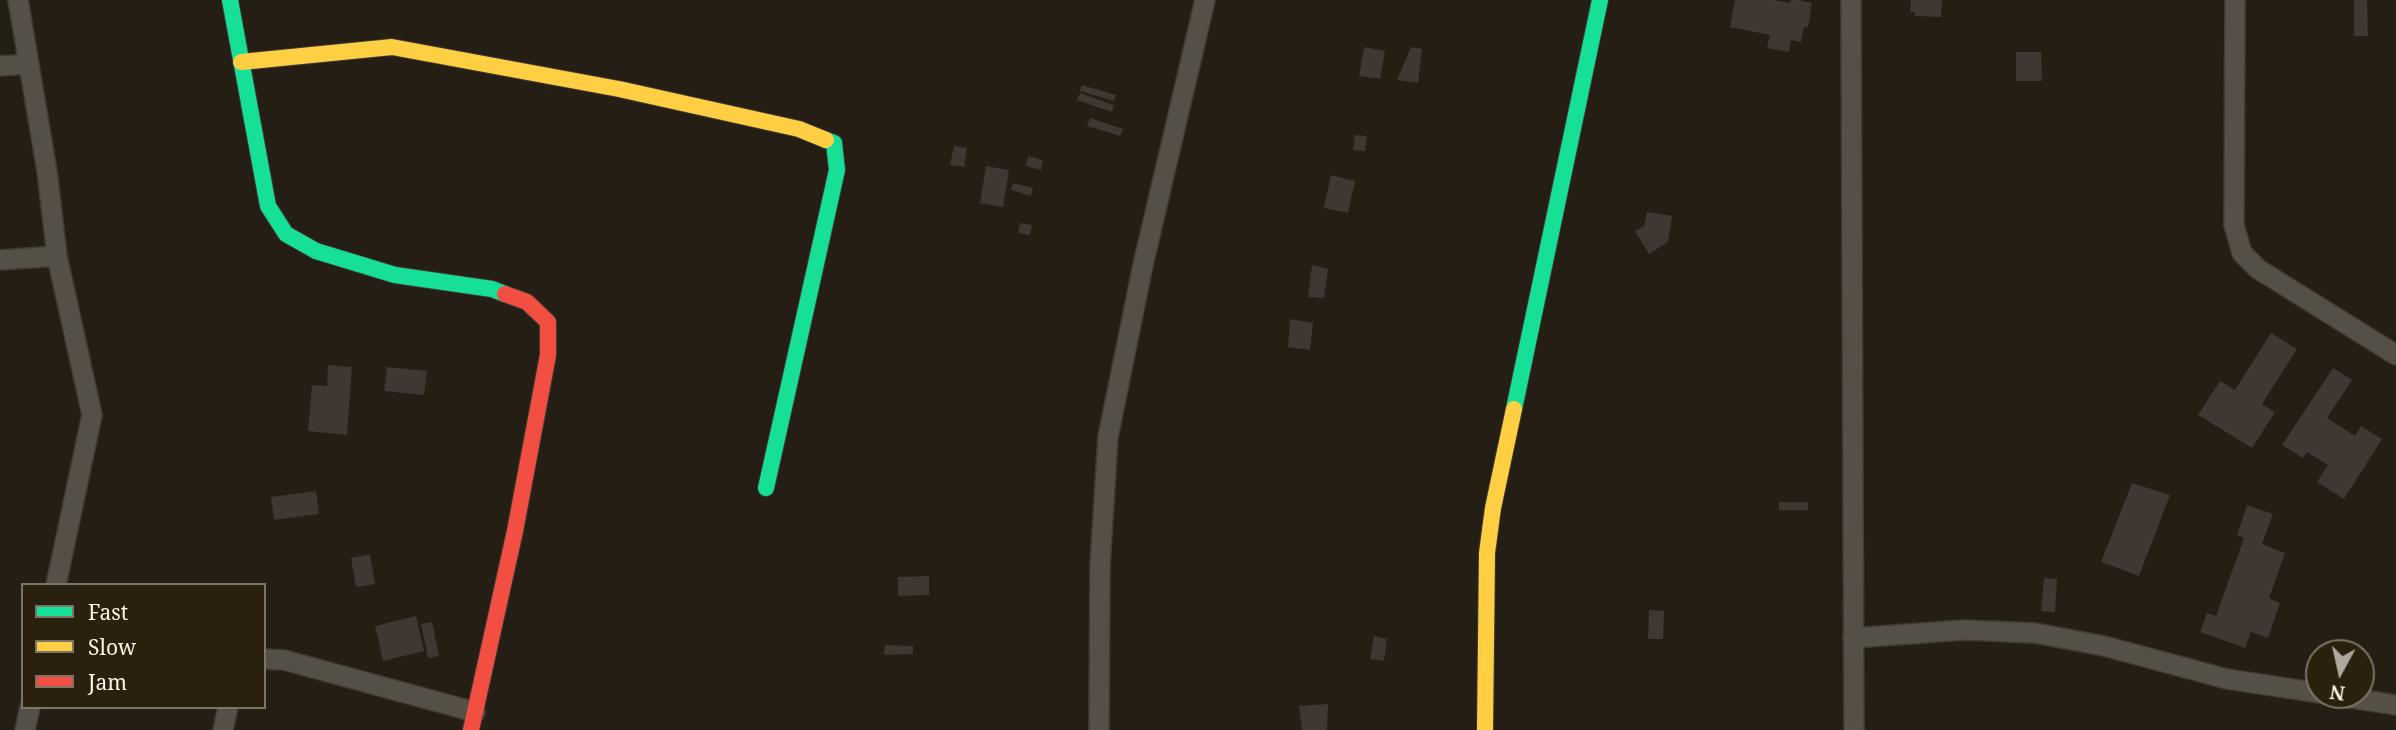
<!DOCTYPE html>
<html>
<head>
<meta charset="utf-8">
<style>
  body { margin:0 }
  #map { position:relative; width:2396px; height:730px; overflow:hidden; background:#241e14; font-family:"Noto Serif",serif }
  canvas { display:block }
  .legend { position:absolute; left:21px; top:583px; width:245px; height:126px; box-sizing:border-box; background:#2a200e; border:2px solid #7d7465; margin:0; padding:9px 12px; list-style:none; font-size:21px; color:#faf3e8 }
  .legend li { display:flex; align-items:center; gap:14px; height:35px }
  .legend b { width:35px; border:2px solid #7d7465 }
  .north { position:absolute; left:2305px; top:639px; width:70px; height:70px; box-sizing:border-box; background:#2a200e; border:2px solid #7d7465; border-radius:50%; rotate:188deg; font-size:19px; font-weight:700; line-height:28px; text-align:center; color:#faf3e8 }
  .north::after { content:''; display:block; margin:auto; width:24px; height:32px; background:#afa89e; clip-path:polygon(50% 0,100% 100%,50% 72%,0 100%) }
</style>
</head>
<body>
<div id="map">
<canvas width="2396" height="730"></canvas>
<ul class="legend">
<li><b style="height:9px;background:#16e098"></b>Fast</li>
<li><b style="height:9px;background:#ffcf43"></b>Slow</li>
<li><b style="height:9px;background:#f24e42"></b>Jam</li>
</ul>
<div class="north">N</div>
</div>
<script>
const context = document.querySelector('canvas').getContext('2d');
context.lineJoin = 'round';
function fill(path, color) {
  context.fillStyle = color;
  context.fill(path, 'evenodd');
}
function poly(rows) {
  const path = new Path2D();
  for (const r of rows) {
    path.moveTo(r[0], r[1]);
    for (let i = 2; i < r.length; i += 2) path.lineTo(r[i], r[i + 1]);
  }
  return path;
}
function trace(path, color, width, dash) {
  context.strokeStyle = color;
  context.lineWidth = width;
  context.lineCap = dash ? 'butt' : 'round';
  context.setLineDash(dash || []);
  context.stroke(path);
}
fill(poly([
  [1735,0,1773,0,1790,3,1791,0,1798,0,1812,3,1808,27,1804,27,1801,42,1791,40,1789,52,1767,48,1770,35,1730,27],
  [1911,0,1942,0,1941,17,1915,16,1915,12,1910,12],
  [2354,0,2367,0,2368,36,2354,36],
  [1364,47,1385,51,1380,79,1359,76],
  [1411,47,1422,49,1418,83,1397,80],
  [2016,52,2041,52,2042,81,2016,81],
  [1082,85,1116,95,1114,101,1080,91],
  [1080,93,1114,105,1112,112,1077,100],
  [1090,118,1123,129,1120,136,1087,126],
  [1355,135,1367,136,1365,151,1353,150],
  [954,146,967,148,964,167,950,165],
  [1028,156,1043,160,1041,170,1026,166],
  [986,166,1009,170,1003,207,980,203],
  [1331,175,1355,181,1348,213,1324,208],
  [1013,183,1033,188,1031,196,1011,190],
  [1647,212,1672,216,1668,242,1649,254,1635,231,1644,226],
  [1020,223,1032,225,1030,235,1018,233],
  [1312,265,1328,269,1324,298,1308,297],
  [1290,319,1313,323,1310,350,1288,347],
  [2271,333,2297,349,2262,404,2275,412,2252,448,2198,415,2220,381,2235,390],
  [328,365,352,367,347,435,308,431,312,385,327,386],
  [387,367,427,371,424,395,384,391],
  [2333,368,2352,380,2327,418,2355,436,2361,426,2382,439,2344,499,2317,482,2328,465,2307,452,2303,458,2282,445],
  [2132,483,2170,495,2139,576,2101,562],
  [316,491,319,514,274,520,271,497],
  [1779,502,1808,502,1808,510,1779,510],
  [2247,505,2273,514,2262,544,2285,553,2269,598,2280,603,2268,638,2251,632,2245,648,2200,632,2207,613,2216,616,2244,538,2237,535],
  [370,554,375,584,356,587,351,558],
  [929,576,929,595,898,596,898,577],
  [2044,578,2057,579,2055,612,2041,611],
  [1649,610,1664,611,1663,639,1648,639],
  [416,616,424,651,383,661,375,626],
  [432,622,439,656,428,658,421,624],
  [1374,636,1387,639,1384,661,1370,659],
  [885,645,913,646,913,654,884,655],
  [1328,704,1327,730,1302,730,1299,706]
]), '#3f3732');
const street = poly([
  [1851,0,1854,730],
  [2235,0,2234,225,2242,253,2258,269,2396,355],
  [0,66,29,64],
  [0,260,57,256,47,171,18,0],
  [56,585,92,415,57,256],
  [1853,638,1964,630,2035,633,2104,646,2227,679,2319,693],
  [264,659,284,660,475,712],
  [2331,695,2396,705],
  [25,730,30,707],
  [223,730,228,707],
  [1099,730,1100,566,1108,437,1143,265,1205,0]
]);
const fast = poly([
  [230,0,268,206,286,234,316,251,395,275,492,289,505,294],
  [1514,409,1600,0],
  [766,488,837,170,834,143,826,140]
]);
const slow = poly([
  [241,62,392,47,619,89,799,129,826,140],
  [1485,730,1487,553,1493,508,1514,409]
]);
const jam = poly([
  [471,730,515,531,548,355,548,322,527,302,505,294]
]);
trace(street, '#403a34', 22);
trace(fast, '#403a34', 18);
trace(slow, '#403a34', 18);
trace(jam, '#403a34', 18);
trace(street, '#555047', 19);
trace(fast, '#16e098', 16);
trace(slow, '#ffcf43', 16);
trace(jam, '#f24e42', 16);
</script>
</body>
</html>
